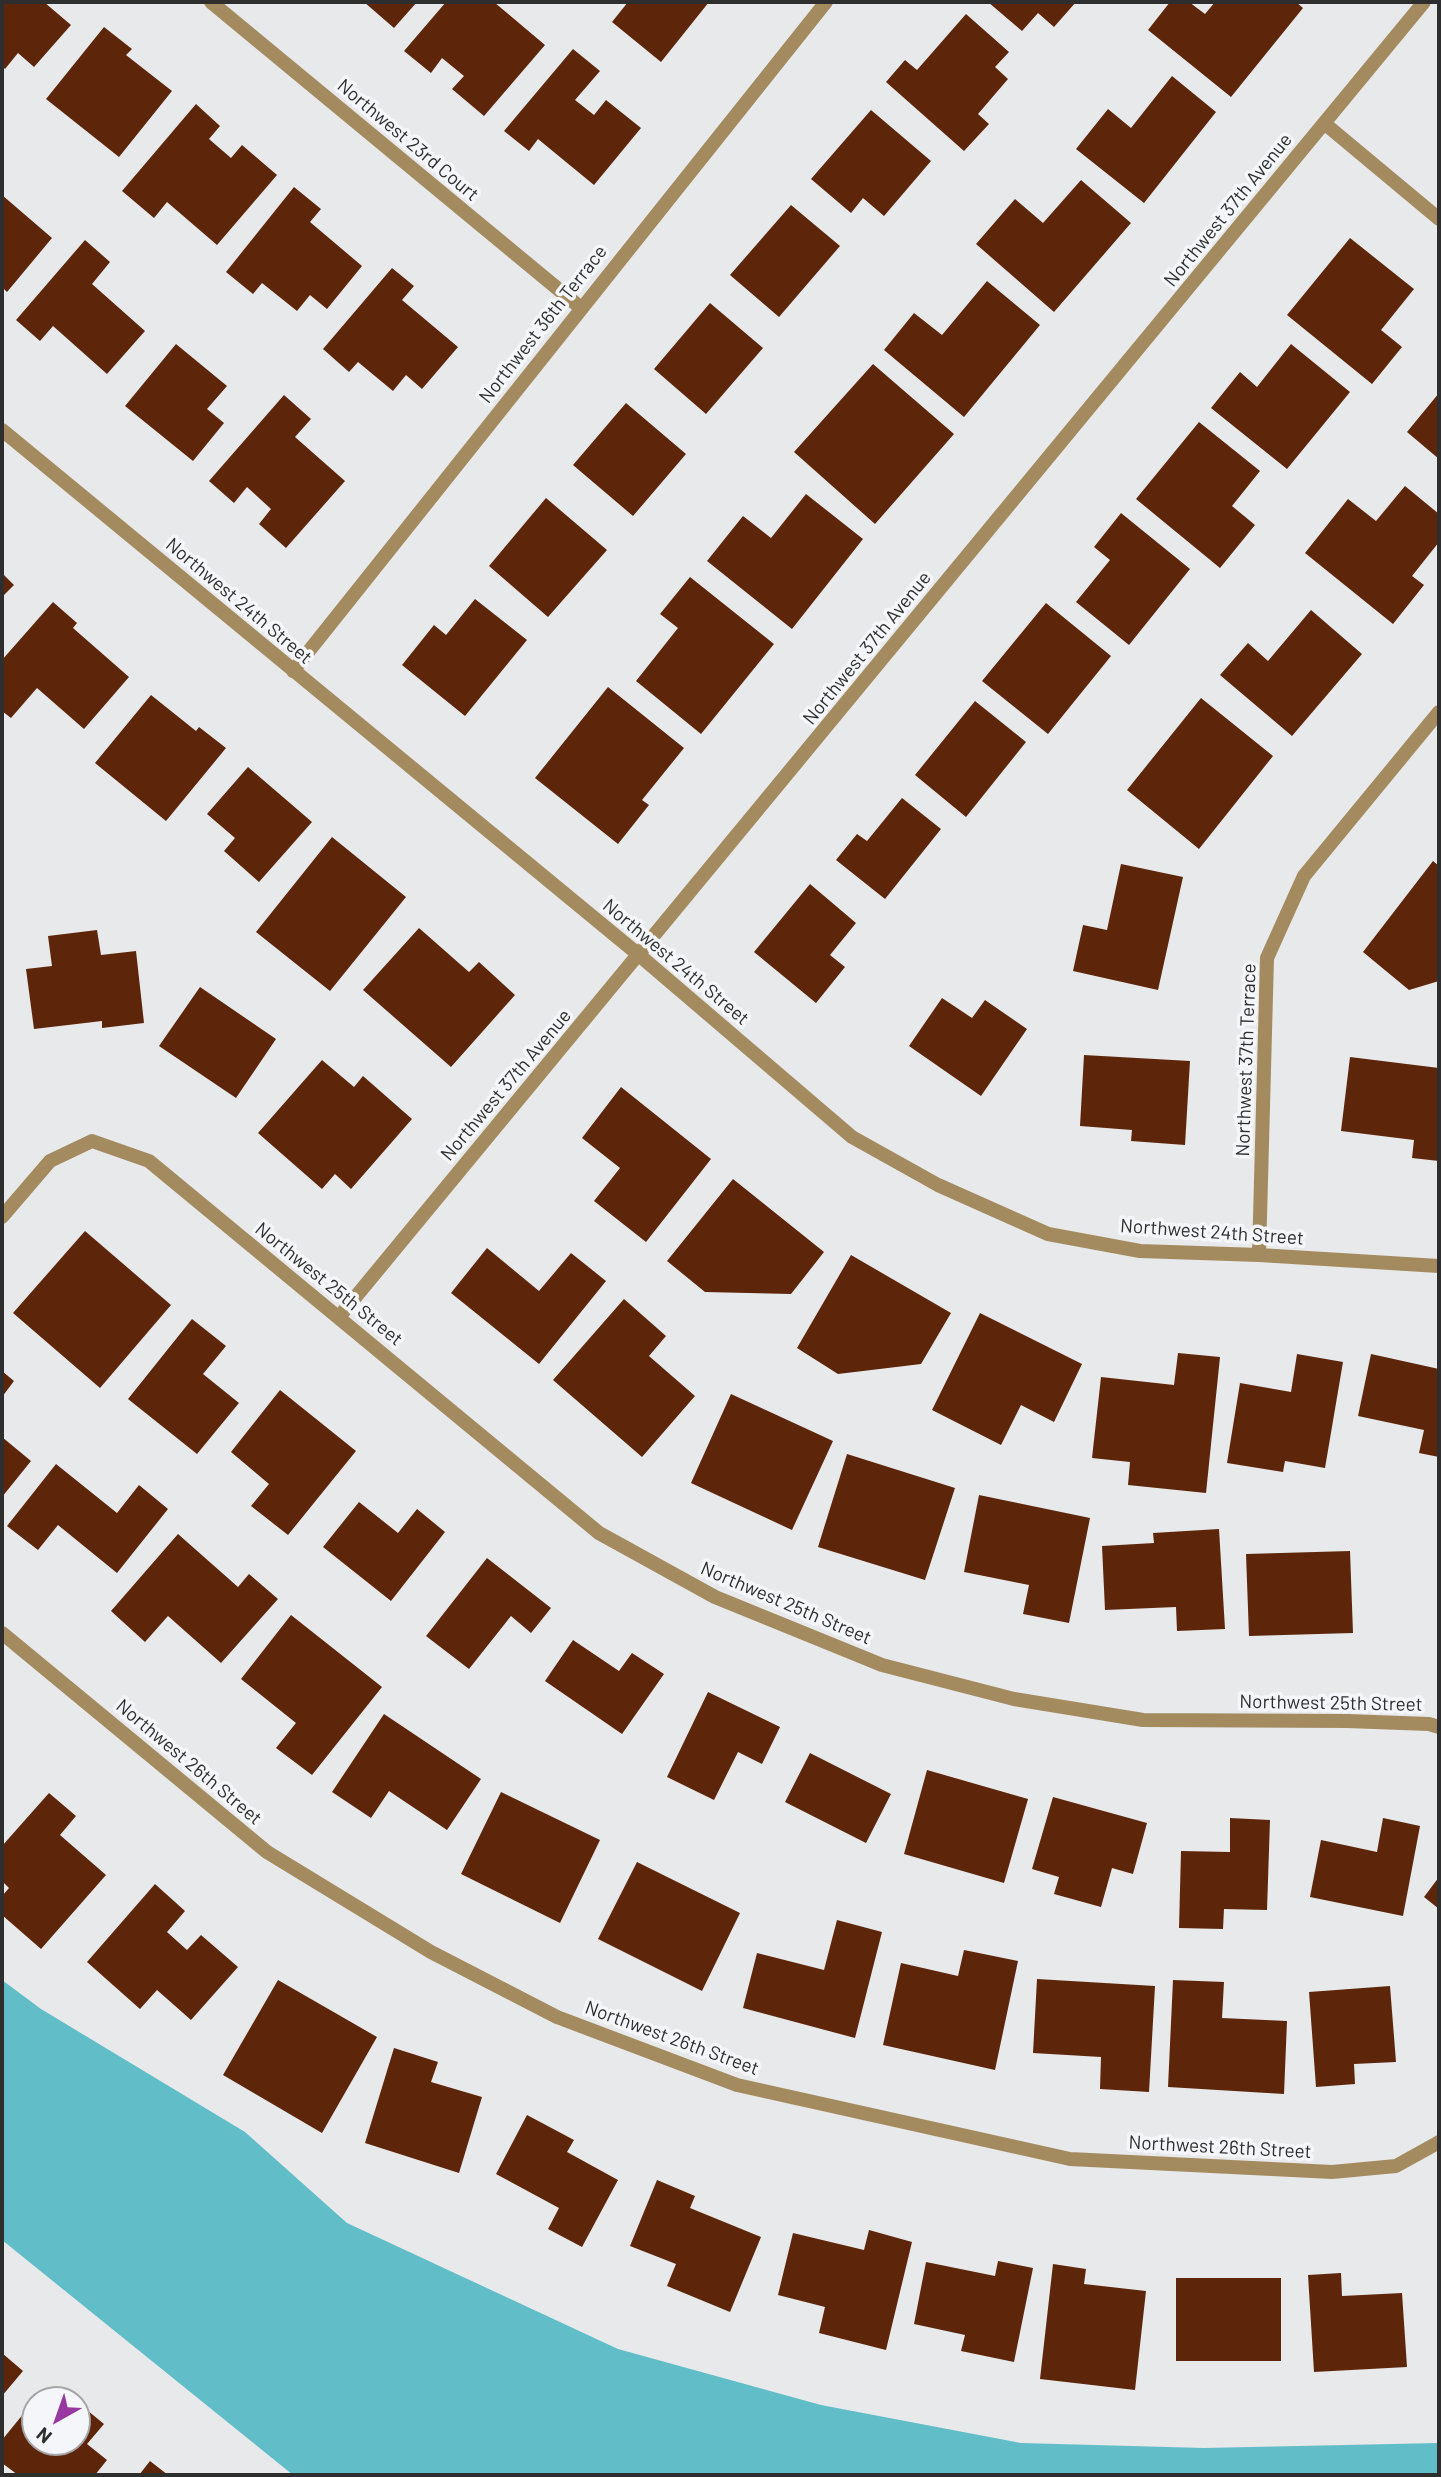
<!DOCTYPE html>
<html>
<head>
<meta charset="utf-8">
<style>
  body { margin:0 }
  #map { position:relative; width:1441px; height:2477px; overflow:hidden; background:#e8e9eb; font-family:Barlow,sans-serif }
  canvas { display:block }
  .frame { position:absolute; inset:0; border:4px solid #2e2e2f; pointer-events:none }
  .north { position:absolute; left:21px; top:2386px; width:70px; height:70px; box-sizing:border-box; background:#f5f6f9; border:2px solid #a5a6a8; border-radius:50%; rotate:220deg; font-size:19px; font-weight:700; line-height:28px; text-align:center; color:#2e2e2f }
  .north::after { content:''; display:block; margin:auto; width:24px; height:32px; background:#9838a0; clip-path:polygon(50% 0,100% 100%,50% 72%,0 100%) }
</style>
</head>
<body>
<div id="map">
<canvas width="1441" height="2477"></canvas>
<div class="frame"></div>
<div class="north">N</div>
</div>
<script>
const context = document.querySelector('canvas').getContext('2d');
context.lineJoin = 'round';
function fill(path, color) {
  context.fillStyle = color;
  context.fill(path, 'evenodd');
}
function poly(rows) {
  const path = new Path2D();
  for (const r of rows) {
    path.moveTo(r[0], r[1]);
    for (let i = 2; i < r.length; i += 2) path.lineTo(r[i], r[i + 1]);
  }
  return path;
}
function trace(path, color, width, dash) {
  context.strokeStyle = color;
  context.lineWidth = width;
  context.lineCap = dash ? 'butt' : 'round';
  context.setLineDash(dash || []);
  context.stroke(path);
}
function write(font, color, halo, rows, align = 'center') {
  context.font = font + ' Barlow,sans-serif';
  context.lineWidth = 7;
  context.setLineDash([]);
  context.textBaseline = 'middle';
  context.strokeStyle = halo;
  context.fillStyle = color;
  for (const [text, x, y, turn = 0] of rows) {
    context.save();
    context.translate(x, y);
    context.rotate((+turn || 0) * Math.PI / 180);
    context.textAlign = isNaN(turn) ? turn : align;
    if (halo) context.strokeText(text, 0, 0);
    context.fillText(text, 0, 0);
    context.restore();
  }
}
fill(poly([
  [2,1980,41,2009,245,2132,347,2223,618,2349,821,2405,1021,2443,1204,2448,1439,2443,1439,2475,293,2475,2,2240]
]), '#61bec8');
fill(poly([
  [2,2,44,2,71,25,34,67,18,53,5,69,2,66],
  [364,2,417,2,394,28],
  [446,2,494,2,545,45,484,116,452,89,464,76,442,58,431,73,404,51],
  [628,2,709,2,661,62,612,22],
  [988,2,1076,2,1054,27,1038,13,1022,31],
  [1170,2,1189,2,1205,14,1215,2,1296,2,1303,8,1231,97,1148,30],
  [966,14,1009,52,995,67,1008,79,978,114,989,124,964,151,886,82,905,60,917,70],
  [104,27,132,49,126,55,172,91,119,157,46,99],
  [573,49,600,71,575,100,594,115,606,100,641,128,594,185,538,139,529,151,504,131],
  [1172,76,1216,112,1144,203,1076,149,1108,109,1131,128],
  [196,104,220,126,209,139,231,158,242,145,277,175,217,245,167,202,154,218,122,191],
  [871,110,931,161,884,216,863,198,851,213,811,179],
  [1081,180,1131,223,1054,312,976,244,1015,199,1043,223],
  [294,187,321,209,310,222,362,266,327,309,310,295,297,311,262,283,253,294,226,272],
  [2,195,52,238,7,292,2,287],
  [791,205,840,246,779,317,730,275],
  [1350,238,1414,289,1381,330,1402,347,1372,384,1287,315],
  [85,240,110,262,92,284,145,331,107,374,53,326,40,341,16,320],
  [392,268,414,286,402,300,458,347,422,389,406,375,393,391,358,362,349,372,323,349],
  [987,281,1040,325,964,417,884,350,914,313,942,335],
  [710,303,763,348,706,414,654,369],
  [176,344,227,386,207,409,224,423,193,461,125,406],
  [1291,344,1350,392,1287,469,1211,408,1240,372,1257,387],
  [873,364,954,434,875,524,794,452],
  [1439,393,1439,459,1407,432],
  [284,395,311,419,295,437,345,481,286,548,259,524,271,509,247,487,234,503,209,481],
  [626,403,686,454,633,516,573,465],
  [1199,422,1260,471,1232,506,1255,525,1220,568,1136,499],
  [1405,486,1439,514,1439,542,1412,576,1424,585,1393,624,1305,553,1348,499,1376,521],
  [806,494,863,539,792,629,707,561,743,516,771,538],
  [546,498,607,550,548,617,489,566],
  [1121,513,1190,569,1129,645,1076,602,1110,560,1094,547],
  [2,573,14,585,2,597],
  [690,577,774,644,701,734,636,681,678,628,660,614],
  [475,599,527,640,465,716,402,665,434,625,446,635],
  [53,602,77,623,73,628,129,677,84,729,37,688,11,718,2,711,2,660],
  [1046,603,1111,656,1048,734,982,681],
  [1311,610,1362,654,1292,736,1220,675,1248,643,1268,661],
  [608,687,684,748,642,800,649,805,618,844,535,778],
  [151,695,196,731,199,727,226,748,166,821,95,763],
  [1201,698,1273,756,1199,849,1127,790],
  [975,701,1026,742,966,817,915,775],
  [248,767,312,822,259,882,224,851,235,838,207,814],
  [902,798,941,829,885,899,836,860,857,834,867,841],
  [332,837,406,897,330,991,256,932],
  [1433,861,1439,866,1439,981,1409,990,1363,952],
  [1121,864,1183,877,1158,990,1073,971,1083,925,1107,930],
  [810,884,856,923,830,955,845,967,816,1003,754,952],
  [419,928,469,972,479,962,515,995,451,1067,363,990],
  [97,930,101,955,136,951,144,1023,102,1028,102,1021,34,1029,26,969,52,966,48,936],
  [200,987,276,1039,236,1098,159,1046],
  [942,998,972,1018,985,1000,1027,1029,981,1096,909,1046],
  [1084,1055,1190,1061,1185,1145,1131,1141,1132,1130,1080,1126],
  [1350,1057,1439,1068,1439,1161,1412,1158,1414,1140,1341,1131],
  [322,1060,354,1087,363,1076,412,1119,351,1189,335,1174,322,1189,258,1133],
  [621,1087,711,1159,646,1242,594,1201,620,1168,582,1138],
  [733,1179,824,1252,791,1294,705,1292,667,1261],
  [85,1231,171,1305,100,1388,13,1313],
  [487,1248,539,1291,571,1253,606,1281,539,1364,451,1293],
  [851,1255,951,1313,921,1364,838,1374,797,1348],
  [624,1299,666,1336,649,1356,695,1396,642,1457,553,1380],
  [980,1313,1082,1364,1054,1422,1021,1405,1001,1445,932,1410],
  [192,1319,226,1346,203,1374,239,1403,197,1454,128,1399],
  [1178,1353,1220,1357,1206,1493,1128,1485,1130,1462,1092,1458,1101,1377,1174,1385],
  [1297,1354,1343,1362,1325,1468,1285,1461,1283,1472,1227,1463,1240,1383,1291,1392],
  [1371,1354,1439,1369,1439,1457,1419,1453,1424,1430,1358,1416],
  [2,1371,14,1381,2,1397],
  [280,1390,356,1451,288,1535,251,1506,269,1484,231,1452],
  [731,1394,833,1441,792,1530,691,1483],
  [2,1437,31,1461,2,1497],
  [847,1454,955,1488,925,1580,818,1547],
  [56,1464,117,1513,139,1485,168,1509,117,1573,58,1525,38,1550,7,1526],
  [979,1495,1090,1518,1069,1623,1023,1614,1029,1585,964,1572],
  [359,1502,398,1533,417,1509,445,1532,391,1601,323,1547],
  [1219,1529,1225,1629,1177,1631,1176,1607,1105,1610,1102,1546,1154,1543,1153,1533],
  [178,1534,238,1587,249,1574,278,1599,221,1663,168,1616,145,1642,111,1611],
  [1350,1551,1353,1633,1249,1636,1246,1554],
  [487,1558,551,1608,531,1633,511,1616,469,1669,426,1636],
  [291,1615,382,1687,312,1775,276,1748,296,1723,241,1679],
  [573,1640,619,1671,632,1653,664,1674,622,1734,545,1681],
  [708,1692,780,1727,762,1764,738,1752,714,1800,667,1777],
  [384,1714,481,1779,447,1830,389,1791,371,1818,332,1792],
  [810,1753,891,1794,866,1843,785,1802],
  [927,1770,1028,1799,1004,1883,904,1854],
  [501,1792,600,1840,560,1923,461,1874],
  [49,1793,76,1816,60,1835,106,1875,41,1949,2,1915,2,1896,9,1888,2,1881,2,1846],
  [1053,1797,1147,1823,1133,1874,1112,1868,1101,1907,1054,1894,1059,1877,1032,1869],
  [1230,1818,1270,1820,1267,1910,1224,1909,1223,1929,1179,1928,1181,1851,1230,1852],
  [1383,1818,1420,1826,1403,1916,1310,1897,1321,1840,1377,1852],
  [637,1862,740,1913,702,1991,598,1939],
  [1439,1877,1439,1909,1424,1897],
  [155,1884,185,1911,167,1932,187,1950,201,1935,238,1967,191,2020,157,1990,140,2009,87,1962],
  [837,1920,882,1932,855,2038,743,2008,757,1953,824,1970],
  [964,1950,1018,1961,995,2070,883,2045,901,1963,958,1976],
  [1037,1979,1155,1986,1149,2092,1100,2089,1101,2057,1033,2053],
  [278,1980,377,2037,322,2133,223,2075],
  [1173,1980,1224,1982,1222,2018,1287,2021,1284,2094,1168,2087],
  [1390,1986,1396,2062,1354,2064,1355,2084,1316,2087,1309,1992],
  [394,2048,438,2062,431,2082,482,2097,459,2173,365,2143],
  [527,2115,574,2140,567,2152,618,2180,582,2247,548,2229,559,2208,496,2174],
  [657,2180,695,2196,690,2208,761,2237,730,2312,667,2286,676,2264,630,2246],
  [869,2230,912,2242,886,2350,819,2333,825,2307,778,2295,793,2233,864,2250],
  [998,2261,1033,2268,1014,2362,961,2351,965,2335,914,2324,926,2262,995,2276],
  [1053,2264,1086,2269,1084,2284,1146,2291,1135,2390,1040,2379],
  [1341,2273,1342,2296,1402,2293,1407,2367,1314,2372,1308,2275],
  [1176,2278,1281,2278,1281,2361,1176,2361],
  [2,2353,23,2371,2,2396],
  [33,2402,35,2403,35,2442,77,2442,77,2412,82,2406,104,2424,87,2444,107,2460,95,2475,18,2475,2,2463,2,2440],
  [150,2461,168,2475,139,2475]
]), '#5d260a');
trace(poly([
  [211,2,581,308],
  [1324,123,1439,219],
  [2,430,639,955,852,1137,938,1185,1048,1234,1140,1251,1259,1255,1439,1266],
  [293,671,826,2],
  [2,1217,50,1161,92,1141,149,1161,599,1533,715,1597,882,1665,1014,1699,1143,1720,1347,1721,1429,1724,1439,1727],
  [1259,1255,1267,958,1304,876,1439,712],
  [339,1317,1424,2],
  [2,1633,267,1852,431,1952,557,2017,737,2085,1070,2159,1332,2172,1396,2166,1439,2142]
]), '#a48b5f', 14);
write('19px', '#2e2e2f', '#f5f6f9', [
  ["Northwest 23rd Court",408,140,40],
  ["Northwest 37th Avenue",1228,210,-51],
  ["Northwest 36th Terrace",543,324,-52],
  ["Northwest 24th Street",239,601,40],
  ["Northwest 37th Avenue",867,648,-51],
  ["Northwest 24th Street",676,962,40],
  ["Northwest 37th Terrace",1246,1060,-88],
  ["Northwest 37th Avenue",506,1085,-50],
  ["Northwest 24th Street",1212,1232,4],
  ["Northwest 25th Street",329,1284,39],
  ["Northwest 25th Street",786,1603,23],
  ["Northwest 25th Street",1331,1703,1],
  ["Northwest 26th Street",189,1762,40],
  ["Northwest 26th Street",672,2038,20],
  ["Northwest 26th Street",1220,2147,3]
]);
</script>
</body>
</html>
